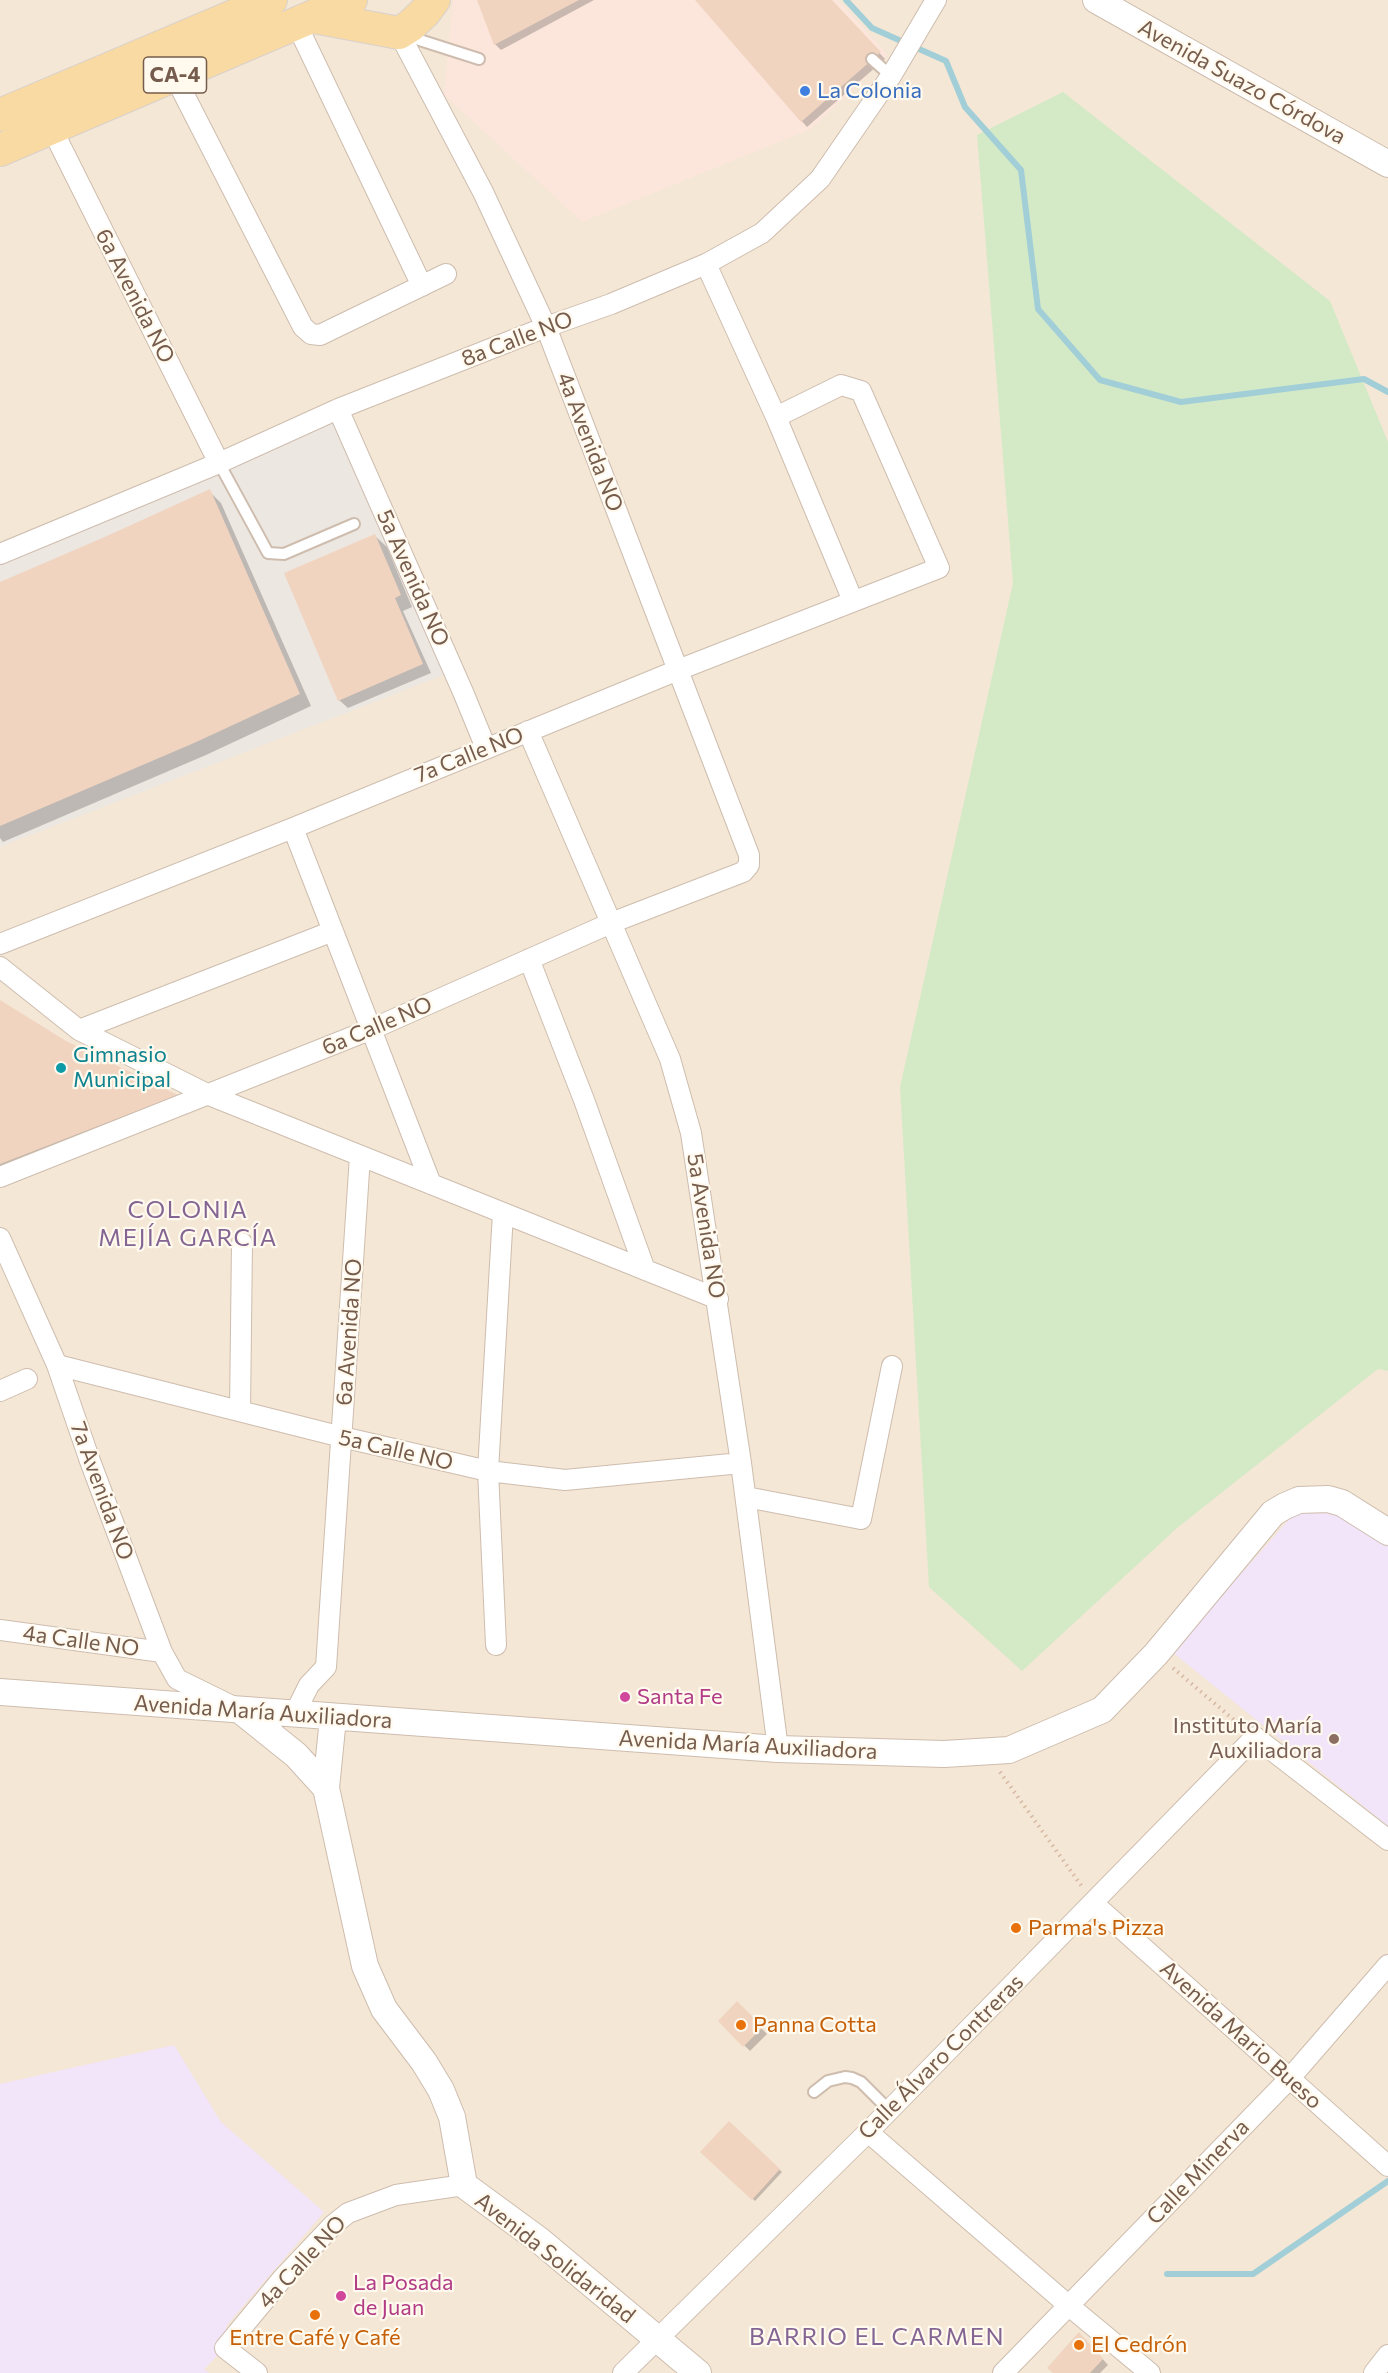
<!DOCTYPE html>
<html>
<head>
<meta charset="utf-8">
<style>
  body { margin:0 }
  canvas { display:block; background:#fcf5e8 }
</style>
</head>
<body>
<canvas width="1388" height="2373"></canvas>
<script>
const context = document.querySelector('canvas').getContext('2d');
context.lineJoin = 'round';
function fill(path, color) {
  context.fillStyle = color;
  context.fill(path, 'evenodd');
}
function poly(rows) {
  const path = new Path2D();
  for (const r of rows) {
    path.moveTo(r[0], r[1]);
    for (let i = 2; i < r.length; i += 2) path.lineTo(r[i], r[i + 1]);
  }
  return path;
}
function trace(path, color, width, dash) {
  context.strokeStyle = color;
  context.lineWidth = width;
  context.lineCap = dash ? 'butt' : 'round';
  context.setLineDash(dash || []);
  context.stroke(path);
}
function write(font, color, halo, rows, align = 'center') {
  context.font = font + ' Commissioner,sans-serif';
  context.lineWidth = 4.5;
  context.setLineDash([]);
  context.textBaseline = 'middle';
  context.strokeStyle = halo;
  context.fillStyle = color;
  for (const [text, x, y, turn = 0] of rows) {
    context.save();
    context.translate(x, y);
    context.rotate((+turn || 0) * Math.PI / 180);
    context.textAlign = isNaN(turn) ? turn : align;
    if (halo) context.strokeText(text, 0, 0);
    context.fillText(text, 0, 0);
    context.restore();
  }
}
fill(poly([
  [0,0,1388,0,1388,2373,0,2373]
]), '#f4e7d6');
fill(poly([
  [453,0,838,0,888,55,811,129,582,222,444,95]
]), '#fce6dc');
fill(poly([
  [342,411,457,670,0,847,0,561]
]), '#ede7e1');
fill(poly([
  [1311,1509,1330,1511,1342,1517,1388,1546,1388,1826,1172,1652,1293,1515],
  [174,2045,221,2122,324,2212,227,2325,225,2348,204,2369,209,2373,0,2373,0,2084]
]), '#f2e4f9');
fill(poly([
  [1063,92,1330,301,1388,442,1388,1371,1378,1369,1177,1528,1022,1671,929,1587,900,1087,1013,583,977,135]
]), '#d4eac6');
fill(poly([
  [478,0,594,0,501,50,495,44],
  [697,0,830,0,885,59,807,127],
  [209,491,221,503,311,706,206,755,3,842,0,838,0,584],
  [375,536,387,547,412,607,403,611,431,673,348,708,339,700],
  [0,1001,66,1042,177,1096,0,1182],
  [737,2004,767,2034,750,2051,720,2021],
  [729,2123,782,2172,755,2201,702,2152],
  [1085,2339,1108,2365,1100,2373,1055,2373]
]), '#0003');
trace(poly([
  [846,0,872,28,946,61,965,107,1021,170,1038,309,1100,380,1181,402,1364,379,1388,392],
  [1167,2274,1253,2274,1388,2181]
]), '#a2ced8', 6);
fill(poly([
  [477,0,579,0,494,45],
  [695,0,832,0,881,52,801,122],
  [210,489,300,694,194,743,0,826,0,582,107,536],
  [375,534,401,595,395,598,423,664,338,701,284,573],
  [0,1000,66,1041,178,1095,0,1164],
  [737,2001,763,2027,743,2047,718,2021],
  [729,2121,780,2169,752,2200,700,2152],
  [1079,2332,1103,2359,1090,2373,1053,2373,1047,2368]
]), '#f1d4c0');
const service = poly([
  [407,36,479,59],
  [872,59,891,76],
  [219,463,268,553,284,554,354,524],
  [814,2092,828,2081,845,2077,852,2078,861,2082,889,2110]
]);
const minor = poly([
  [296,23,422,286],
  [174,75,303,327,311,334,320,335,446,274],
  [52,129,219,463],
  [706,264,776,417,853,601],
  [338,409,463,692,486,748],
  [0,554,219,463,338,409,546,327,611,304,706,264,762,233,820,179,891,76,936,0],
  [528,731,670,1059,691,1133,741,1463,778,1749],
  [293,828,431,1184],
  [0,944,293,828,678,670,939,568,861,391,841,385,776,417],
  [529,959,584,1100,645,1270],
  [0,967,79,1030,209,1095,718,1299],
  [79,1030,333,931],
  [0,1177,372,1029,611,923,743,872,749,865,749,855,546,327,483,192,399,33],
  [0,1238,57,1365,90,1461,162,1652,177,1679,232,1706],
  [57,1365,342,1437,488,1471,565,1480,741,1463],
  [0,1391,27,1379],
  [240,1411,242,1243],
  [746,1497,861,1519,892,1366],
  [0,1630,162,1652],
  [496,1645,488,1471,503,1213],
  [295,1713,309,1685,326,1667,360,1156],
  [1094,1904,1388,2166],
  [868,2132,1068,2305,1150,2373],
  [257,2373,225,2348,282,2279,333,2225,348,2213,396,2195,464,2185],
  [623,2373,868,2132,1255,1737,1388,1840],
  [1003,2373,1290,2078,1388,1965],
  [1374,2373,1388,2355]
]);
const tertiary = poly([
  [1096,0,1388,164],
  [0,1692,778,1749,944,1754,1009,1750,1102,1710,1156,1654,1273,1513,1285,1506,1299,1500,1328,1499,1342,1503,1388,1532],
  [240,1710,296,1755,326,1788],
  [333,1718,326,1788,365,1966,384,2009,424,2062,441,2090,452,2117,464,2185,539,2240,698,2373]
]);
const primary = poly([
  [314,17,399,33,410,26,425,12,434,0],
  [0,115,271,0],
  [0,150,351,0]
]);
trace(service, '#cebdae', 14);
trace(minor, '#cebdae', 22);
trace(tertiary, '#cebdae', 28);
trace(primary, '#d9d1cd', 34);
trace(poly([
  [1173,1668,1240,1725],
  [1000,1772,1083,1888]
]), '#d7b8a2', 4, [1.5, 4.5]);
trace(service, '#fff', 10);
trace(minor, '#fff', 20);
trace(tertiary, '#fff', 26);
trace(primary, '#f9daa2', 32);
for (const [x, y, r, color] of [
  [805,91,6,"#3f7fe0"],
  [61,1068,6,"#0f9aa8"],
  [625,1697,6,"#d1479c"],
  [1334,1739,6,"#8d6e63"],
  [1016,1928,6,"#e8710a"],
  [741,2025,6,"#e8710a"],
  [341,2296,6,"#d1479c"],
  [315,2315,6,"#e8710a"],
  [1079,2345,6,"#e8710a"]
]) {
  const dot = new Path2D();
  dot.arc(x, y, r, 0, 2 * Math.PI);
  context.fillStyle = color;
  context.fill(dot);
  trace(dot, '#fff9ee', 2);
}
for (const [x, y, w] of [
  [175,75,63]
]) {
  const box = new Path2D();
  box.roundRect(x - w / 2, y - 18, w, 36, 4.5);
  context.fillStyle = '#fff9ee';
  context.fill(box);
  trace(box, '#765c4c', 1.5);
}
write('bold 21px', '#765c4c', null, [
  ["CA-4",175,75]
]);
write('22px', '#765c4c', '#fff9ee', [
  ["Avenida Suazo Córdova",1242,82,29],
  ["6a Avenida NO",135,296,63],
  ["8a Calle NO",517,339,-21],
  ["4a Avenida NO",590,442,69],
  ["5a Avenida NO",413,578,66],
  ["7a Calle NO",469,755,-22],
  ["6a Calle NO",377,1026,-23],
  ["5a Avenida NO",706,1226,81],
  ["6a Avenida NO",349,1332,-86],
  ["5a Calle NO",396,1450,13],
  ["7a Avenida NO",102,1491,70],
  ["4a Calle NO",81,1641,8],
  ["Avenida María Auxiliadora",263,1712,4],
  ["Avenida María Auxiliadora",748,1745,3],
  ["Avenida Mario Bueso",1241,2035,42],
  ["Calle Álvaro Contreras",941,2057,-45],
  ["Calle Minerva",1198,2172,-46],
  ["Avenida Solidaridad",555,2258,38],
  ["4a Calle NO",302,2262,-47]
]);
write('22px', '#366cbe', '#fff9ee', [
  ["La Colonia",817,91]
], 'left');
write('22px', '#0d838f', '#fff9ee', [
  ["Gimnasio",73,1055],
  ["Municipal",73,1080]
], 'left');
write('22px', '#b23c85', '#fff9ee', [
  ["Santa Fe",637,1697],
  ["La Posada",353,2283],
  ["de Juan",353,2308]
], 'left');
write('22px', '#785e54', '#fff9ee', [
  ["Instituto María",1322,1726],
  ["Auxiliadora",1322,1751]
], 'right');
write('22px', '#c56008', '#fff9ee', [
  ["Parma's Pizza",1028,1928],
  ["Panna Cotta",753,2025],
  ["Entre Café y Café",315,2338,"center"],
  ["El Cedrón",1091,2345]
], 'left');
context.letterSpacing = '1.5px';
write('24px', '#836492', '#fff9ee', [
  ["COLONIA",188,1210],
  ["MEJÍA GARCÍA",188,1238],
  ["BARRIO EL CARMEN",877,2337]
]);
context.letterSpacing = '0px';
</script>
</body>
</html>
